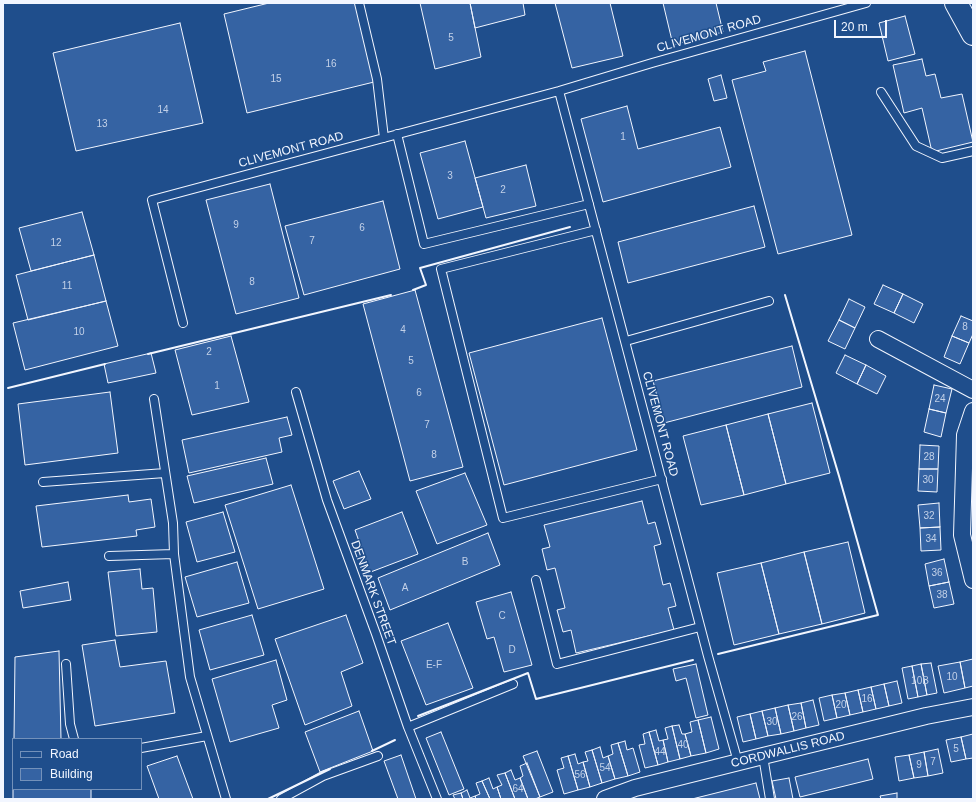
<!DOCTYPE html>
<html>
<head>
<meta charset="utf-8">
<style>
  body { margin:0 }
  #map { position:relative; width:976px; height:802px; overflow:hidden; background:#1f4e8c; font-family:Helvetica,sans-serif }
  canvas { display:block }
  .frame { position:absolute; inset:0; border:4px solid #f2f6ff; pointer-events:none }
  .legend { position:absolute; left:12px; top:738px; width:130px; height:52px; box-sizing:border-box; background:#1f4e8c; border:1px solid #7391ba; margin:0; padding:5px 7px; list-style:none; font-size:12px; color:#f2f6ff }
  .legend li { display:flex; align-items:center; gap:8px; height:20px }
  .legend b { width:20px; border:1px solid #7391ba }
  .scale { position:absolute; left:834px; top:20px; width:53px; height:18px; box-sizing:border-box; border:2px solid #f2f6ff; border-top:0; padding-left:5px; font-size:12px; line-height:14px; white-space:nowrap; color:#f2f6ff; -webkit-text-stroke:3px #1f4e8c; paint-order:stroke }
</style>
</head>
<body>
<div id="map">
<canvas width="976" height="802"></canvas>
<div class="frame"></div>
<ul class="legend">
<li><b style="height:5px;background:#1f4e8c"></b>Road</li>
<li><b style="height:11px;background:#3563a3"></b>Building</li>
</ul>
<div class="scale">20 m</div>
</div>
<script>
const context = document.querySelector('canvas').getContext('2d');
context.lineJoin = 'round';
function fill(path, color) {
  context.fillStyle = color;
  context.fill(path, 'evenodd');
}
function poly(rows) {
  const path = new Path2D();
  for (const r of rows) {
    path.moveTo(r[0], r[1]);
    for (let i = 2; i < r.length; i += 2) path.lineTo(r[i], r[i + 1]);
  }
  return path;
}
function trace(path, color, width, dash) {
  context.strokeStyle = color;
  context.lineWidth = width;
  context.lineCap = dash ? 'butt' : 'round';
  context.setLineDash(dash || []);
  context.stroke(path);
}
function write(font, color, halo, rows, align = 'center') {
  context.font = font + ' Helvetica,sans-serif';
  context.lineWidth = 3;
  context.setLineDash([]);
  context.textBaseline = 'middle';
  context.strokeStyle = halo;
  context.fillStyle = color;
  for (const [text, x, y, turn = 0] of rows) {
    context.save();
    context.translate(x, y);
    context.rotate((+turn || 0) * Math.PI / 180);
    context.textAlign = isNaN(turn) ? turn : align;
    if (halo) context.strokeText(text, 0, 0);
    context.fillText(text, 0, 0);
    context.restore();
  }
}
const building = poly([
  [269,3,355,3,374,82,247,113,224,14,269,3],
  [420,3,470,3,481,57,435,69,420,3],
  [470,3,523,3,525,15,475,28,470,3],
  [555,3,610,3,623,56,572,68,555,3],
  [663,3,716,3,723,32,673,45,663,3],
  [905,16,915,54,888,61,879,23,905,16],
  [180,23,203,123,76,151,53,53,180,23],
  [805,51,852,235,778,254,732,80,766,71,763,62,805,51],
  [922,59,926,76,935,74,941,98,962,94,973,142,932,152,922,108,904,113,893,65,922,59],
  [721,75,727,98,714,101,708,79,721,75],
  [627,106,638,149,720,127,731,167,603,202,581,119,627,106],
  [465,141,483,207,438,219,420,153,465,141],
  [526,165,536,206,486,218,475,178,526,165],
  [270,184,299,298,236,314,206,200,270,184],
  [383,201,400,269,304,295,285,226,383,201],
  [754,206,765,247,628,283,618,242,754,206],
  [82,212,94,255,31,271,19,228,82,212],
  [94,255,106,301,28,320,16,275,94,255],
  [883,285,903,294,894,313,874,304,883,285],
  [415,290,463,467,410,481,363,304,415,290],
  [903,294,923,304,914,323,894,313,903,294],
  [849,299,865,307,855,328,839,320,849,299],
  [106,301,118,346,25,370,13,323,106,301],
  [961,316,973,321,973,334,969,343,952,336,961,316],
  [602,318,637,450,504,485,469,353,602,318],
  [839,320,855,328,845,349,828,341,839,320],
  [231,336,249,402,192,415,175,350,231,336],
  [952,336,969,343,960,364,944,357,952,336],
  [792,346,802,387,664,423,653,381,792,346],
  [151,353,156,373,108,383,104,364,151,353],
  [845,355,866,365,857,384,836,373,845,355],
  [866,365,886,376,877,394,857,384,866,365],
  [934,385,952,389,946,413,929,409,934,385],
  [110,392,118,453,25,465,18,404,110,392],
  [812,403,830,473,786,484,768,414,812,403],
  [929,409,946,413,941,437,924,432,929,409],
  [768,414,786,484,744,495,726,425,768,414],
  [287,417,292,435,279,438,282,452,189,473,182,440,287,417],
  [726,425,744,495,701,505,683,436,726,425],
  [920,445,939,446,938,469,919,469,920,445],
  [266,458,273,484,194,503,187,476,266,458],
  [919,469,938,469,937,492,918,491,919,469],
  [359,471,371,499,344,509,333,481,359,471],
  [465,473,487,525,437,544,416,491,465,473],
  [291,485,324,589,258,609,225,505,291,485],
  [128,495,129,502,151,499,155,527,136,530,137,536,42,547,36,506,128,495],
  [642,501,648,524,655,522,661,544,654,546,663,585,670,583,676,606,668,608,674,630,576,653,571,630,563,632,557,610,565,608,555,568,547,570,542,549,550,547,544,525,642,501],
  [939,503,940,527,920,528,918,505,939,503],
  [223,512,235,552,197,562,186,522,223,512],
  [402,512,418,554,368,573,358,547,361,547,355,530,402,512],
  [940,527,941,550,921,551,920,528,940,527],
  [488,533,500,565,390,610,378,578,488,533],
  [848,542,865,613,822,624,804,552,848,542],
  [804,552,822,624,779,634,761,563,804,552],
  [944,559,949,582,929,586,925,564,944,559],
  [237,562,249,603,197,617,185,577,237,562],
  [761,563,779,634,734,645,717,573,761,563],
  [140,569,142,589,153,588,157,632,116,636,108,572,140,569],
  [68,582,71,600,23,608,20,591,68,582],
  [949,582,954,604,934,608,929,586,949,582],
  [511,592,532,665,504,672,494,637,487,639,476,602,511,592],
  [252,615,264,655,210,670,199,630,252,615],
  [346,615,363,663,341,672,352,706,305,725,275,639,346,615],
  [448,623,473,688,426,705,401,641,448,623],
  [115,640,120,667,166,661,175,713,95,726,82,645,115,640],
  [59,651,61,739,14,739,15,657,59,651],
  [973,659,973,686,965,688,960,662,973,659],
  [276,660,287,700,272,705,279,728,230,742,212,679,276,660],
  [960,662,965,688,944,693,938,666,960,662],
  [931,663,937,693,927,695,921,664,931,663],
  [696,664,708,715,696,718,686,678,676,681,673,669,696,664],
  [921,664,927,695,918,697,912,666,921,664],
  [912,666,918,697,908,699,902,668,912,666],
  [897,681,902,703,889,706,884,684,897,681],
  [884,684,889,706,876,709,871,687,884,684],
  [871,687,876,709,863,712,858,690,871,687],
  [858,690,863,712,850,715,845,693,858,690],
  [845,693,850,715,837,718,832,695,845,693],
  [832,695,837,718,824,721,819,698,832,695],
  [813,700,819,725,806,728,801,703,813,700],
  [801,703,806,728,794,731,788,705,801,703],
  [788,705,794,731,781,734,775,708,788,705],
  [775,708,781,734,768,736,762,711,775,708],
  [359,711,373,751,320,772,305,732,359,711],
  [762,711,768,736,756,739,750,714,762,711],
  [750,714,756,739,743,742,737,717,750,714],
  [711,717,719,749,706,753,698,720,711,717],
  [698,720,706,753,691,756,685,734,692,732,690,722,698,720],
  [679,725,682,734,685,734,691,756,680,759,672,726,679,725],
  [672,726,680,759,668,762,663,740,668,739,665,728,672,726],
  [656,730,659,741,663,740,668,762,658,765,649,732,656,730],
  [441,732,464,789,449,795,426,738,441,732],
  [649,732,658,765,645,768,639,745,645,744,643,734,649,732],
  [973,734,973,758,966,759,961,737,973,734],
  [961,737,966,759,951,762,946,740,961,737],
  [625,741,627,750,633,748,640,772,628,776,618,743,625,741],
  [618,743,628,776,615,779,608,756,613,754,611,745,618,743],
  [600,747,603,758,608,756,615,779,602,783,592,750,600,747],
  [938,749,943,773,928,776,924,752,938,749],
  [592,750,602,783,590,787,583,762,588,761,585,752,592,750],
  [537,751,553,792,540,797,523,756,537,751],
  [924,752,928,776,914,778,909,755,924,752],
  [575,754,578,764,583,762,590,787,578,790,568,756,575,754],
  [401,755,416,799,398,799,384,761,401,755],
  [909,755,914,778,899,781,895,757,909,755],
  [177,756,193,799,159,799,147,766,177,756],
  [568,756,578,790,564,794,557,770,564,768,561,758,568,756],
  [868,759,873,779,800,797,795,777,868,759],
  [527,763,540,797,535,799,528,799,520,778,523,776,520,766,527,763],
  [511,770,515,780,520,778,528,799,515,799,505,773,511,770],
  [505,773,515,799,501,799,497,787,502,785,497,775,505,773],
  [489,778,493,789,497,787,501,799,490,799,482,781,489,778],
  [789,778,793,799,776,799,772,781,789,778],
  [13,781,13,789,91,789,91,799,13,799,13,781],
  [482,781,490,799,476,799,475,796,480,794,476,783,482,781],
  [756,783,760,799,692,799,756,783],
  [467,790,470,798,475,796,476,799,463,799,461,793,467,790],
  [461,793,463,799,455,799,453,795,461,793],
  [897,793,897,799,881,799,880,796,897,793]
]);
fill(building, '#3563a3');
trace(building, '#f2f6ff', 1);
const lane = poly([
  [359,3,377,79,384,138],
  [559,91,708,656,738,762],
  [881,92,916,146,942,158,973,151],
  [397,134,424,244,589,204],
  [596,230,441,269,503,518,662,479],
  [183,323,152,200,559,91,652,63,866,3],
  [626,341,769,301],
  [296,392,327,500,376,634,408,727,437,799],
  [154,399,173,523,174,554],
  [43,482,165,473],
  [109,556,174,554,190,677,226,799],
  [536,580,557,664,700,627],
  [66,664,70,724,74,739],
  [408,727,513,684],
  [141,748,207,736],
  [763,756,770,799],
  [281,799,323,776,378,756]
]);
const street = poly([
  [878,339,973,390],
  [973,411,965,435,962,535,973,580],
  [605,799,635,788,763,756,926,716,973,707]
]);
const secondary = poly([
  [956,3,973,34]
]);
trace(lane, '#f2f6ff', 10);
trace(street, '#f2f6ff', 18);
trace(secondary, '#f2f6ff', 24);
trace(lane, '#1f4e8c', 8);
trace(street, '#1f4e8c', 16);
trace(secondary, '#1f4e8c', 22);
trace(poly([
  [413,290,426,285,420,268,570,227],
  [148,354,391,295],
  [8,388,105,364],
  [718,654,878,615,839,476,785,295],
  [418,716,528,673,536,699,693,660],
  [372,751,395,740],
  [268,799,330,769]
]), '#f2f6ff', 2);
write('10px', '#c3d1e8', null, [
  ["5",451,38],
  ["16",331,64],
  ["15",276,79],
  ["14",163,110],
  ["13",102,124],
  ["1",623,137],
  ["3",450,176],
  ["2",503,190],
  ["9",236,225],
  ["6",362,228],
  ["7",312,241],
  ["12",56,243],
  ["8",252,282],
  ["11",67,286],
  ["8",965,327],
  ["4",403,330],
  ["10",79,332],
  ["2",209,352],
  ["5",411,361],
  ["1",217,386],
  ["6",419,393],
  ["24",940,399],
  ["7",427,425],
  ["8",434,455],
  ["28",929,457],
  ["30",928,480],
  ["32",929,516],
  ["34",931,539],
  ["B",465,562],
  ["36",937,573],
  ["A",405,588],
  ["38",942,595],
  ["C",502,616],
  ["D",512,650],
  ["E-F",434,665],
  ["10",952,677],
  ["10B",920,681],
  ["16",867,699],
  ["20",841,705],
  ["26",797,717],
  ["30",772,722],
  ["40",683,745],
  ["5",956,749],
  ["44",660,752],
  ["7",933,762],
  ["9",919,765],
  ["54",605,768],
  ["56",580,775],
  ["64",518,789]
]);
write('12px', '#f2f6ff', '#1f4e8c', [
  ["CLIVEMONT ROAD",709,34,-16],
  ["CLIVEMONT ROAD",291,150,-15],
  ["CLIVEMONT ROAD",660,424,75],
  ["DENMARK STREET",373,593,70],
  ["CORDWALLIS ROAD",788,750,-14]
]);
</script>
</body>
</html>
